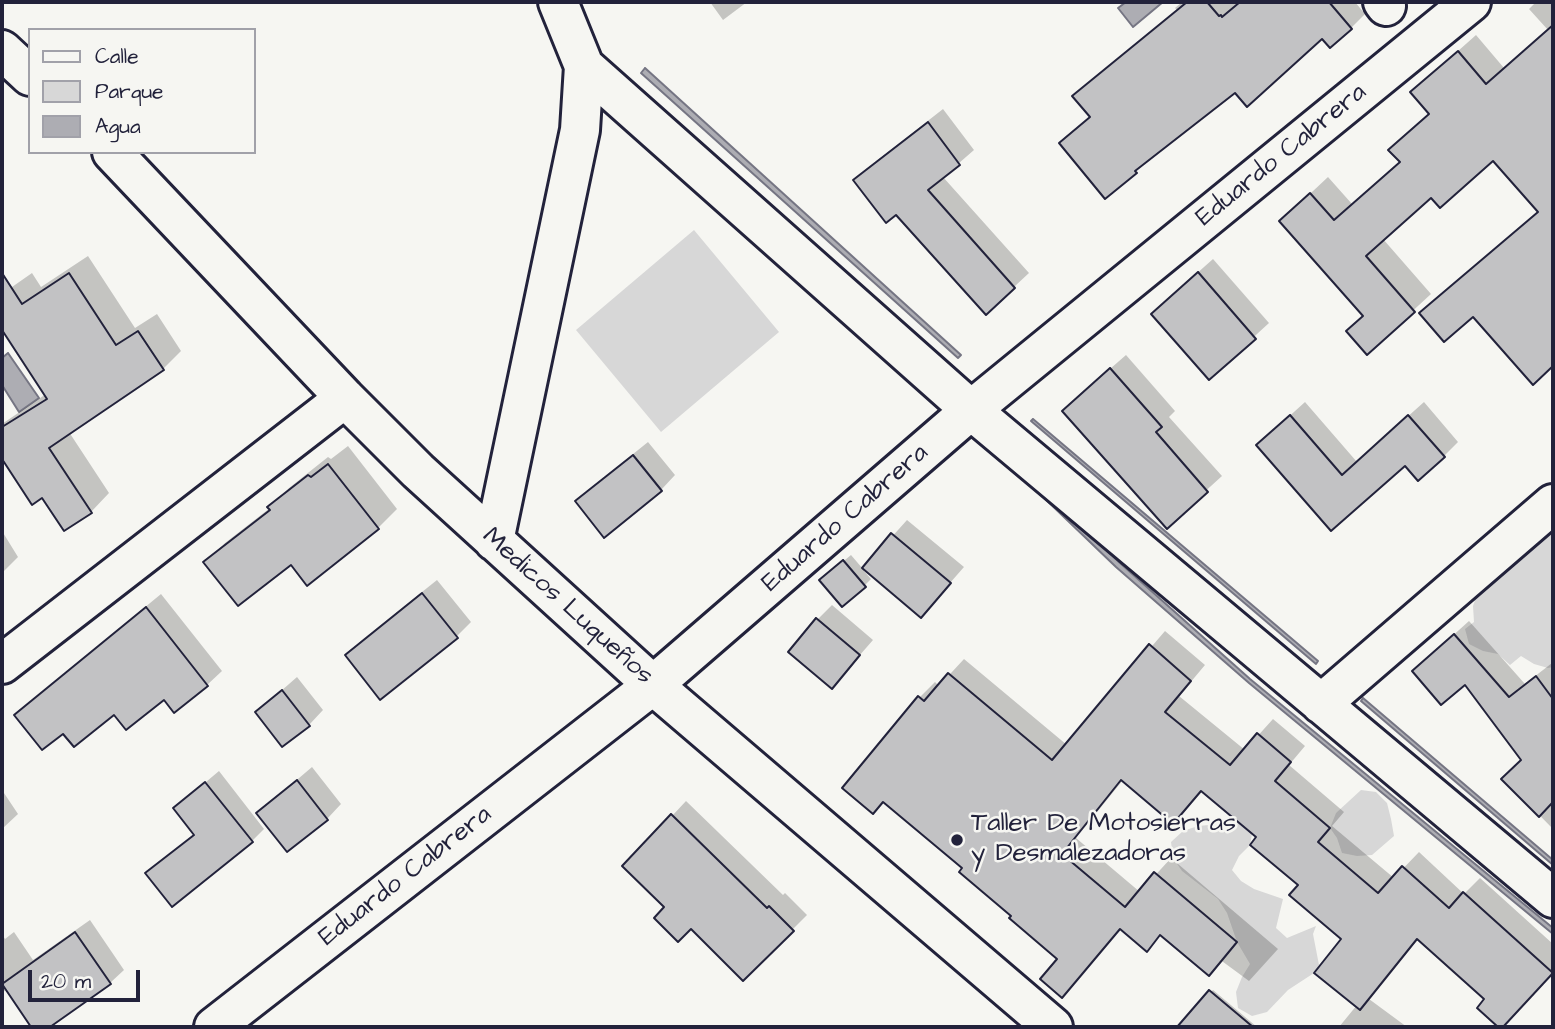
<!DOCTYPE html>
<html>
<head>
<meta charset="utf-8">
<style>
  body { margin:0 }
  #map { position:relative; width:1555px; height:1029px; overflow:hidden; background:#f6f6f2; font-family:"Architects Daughter",sans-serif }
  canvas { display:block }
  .frame { position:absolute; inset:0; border:4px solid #22223b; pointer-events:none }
  .legend { position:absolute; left:28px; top:28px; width:228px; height:126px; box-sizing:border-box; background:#f6f6f2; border:2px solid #a1a1a9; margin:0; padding:9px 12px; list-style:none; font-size:21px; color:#22223b }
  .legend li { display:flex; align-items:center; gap:14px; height:35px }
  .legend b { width:35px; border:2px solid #a1a1a9 }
  .scale { position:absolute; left:28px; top:970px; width:112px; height:32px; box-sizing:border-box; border:4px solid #22223b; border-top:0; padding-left:9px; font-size:21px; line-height:24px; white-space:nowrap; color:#22223b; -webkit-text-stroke:5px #f6f6f2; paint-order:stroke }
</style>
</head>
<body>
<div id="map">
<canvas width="1555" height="1029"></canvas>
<div class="frame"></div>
<ul class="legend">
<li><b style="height:9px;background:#f6f6f2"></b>Calle</li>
<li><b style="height:19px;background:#d7d7d7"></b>Parque</li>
<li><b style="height:19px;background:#adadb3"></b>Agua</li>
</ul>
<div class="scale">20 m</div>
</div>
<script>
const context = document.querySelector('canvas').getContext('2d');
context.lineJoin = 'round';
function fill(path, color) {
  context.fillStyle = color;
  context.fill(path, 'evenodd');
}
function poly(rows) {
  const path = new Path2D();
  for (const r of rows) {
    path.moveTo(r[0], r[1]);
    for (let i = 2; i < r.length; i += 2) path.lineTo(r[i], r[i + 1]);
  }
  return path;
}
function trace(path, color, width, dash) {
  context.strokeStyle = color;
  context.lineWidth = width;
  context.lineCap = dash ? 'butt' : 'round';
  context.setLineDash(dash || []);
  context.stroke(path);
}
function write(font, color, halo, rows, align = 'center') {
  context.font = font + ' "Architects Daughter",sans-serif';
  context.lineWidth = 5;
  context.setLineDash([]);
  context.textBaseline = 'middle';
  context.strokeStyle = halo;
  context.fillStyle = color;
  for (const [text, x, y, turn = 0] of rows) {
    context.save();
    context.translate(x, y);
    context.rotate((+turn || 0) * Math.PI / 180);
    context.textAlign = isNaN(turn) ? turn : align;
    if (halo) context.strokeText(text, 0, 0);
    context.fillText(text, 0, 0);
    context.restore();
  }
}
fill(poly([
  [694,230,779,332,661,432,576,330],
  [1553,506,1553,667,1548,668,1534,664,1521,656,1510,665,1498,654,1483,651,1469,644,1465,629,1474,622,1473,606,1478,592],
  [1361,790,1376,792,1387,803,1391,819,1394,836,1372,855,1357,856,1342,853,1337,838,1330,828,1336,813],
  [1230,823,1239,823,1252,834,1250,845,1239,856,1232,870,1241,881,1254,889,1283,899,1276,928,1287,938,1316,926,1313,934,1319,965,1314,973,1288,990,1267,1012,1252,1016,1238,1008,1236,992,1242,977,1250,964,1237,942,1227,913,1218,899,1182,871,1173,858,1171,842,1183,831,1198,826]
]), '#d7d7d7');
const water = poly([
  [1126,2,1163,2,1133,27,1118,8,1126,2],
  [645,68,961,355,958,358,641,73,645,68],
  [8,353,39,398,19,412,2,385,2,358,8,353],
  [1033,419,1318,661,1316,664,1031,421,1033,419],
  [993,444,1120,563,1250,679,1553,928,1553,934,1249,683,1116,567,990,446,993,444],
  [1363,698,1553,860,1553,865,1361,701,1363,698]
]);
fill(water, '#adadb3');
trace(water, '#757583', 2);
fill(poly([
  [710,2,747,2,723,20],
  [1182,2,1355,2,1365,14,1351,28,1322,37,1235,90,1150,157,1105,197,1061,143,1092,116,1074,96,1177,10,1175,8],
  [1536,2,1553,2,1553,112,1546,118,1553,127,1553,351,1526,375,1473,314,1422,313,1539,210,1493,158,1431,196,1383,239,1431,294,1367,353,1364,315,1281,221,1328,177,1352,204,1401,161,1431,113,1412,92,1476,35,1504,68,1548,30,1529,9],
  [943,109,974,150,943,177,1029,273,986,313,896,213,855,180,870,166],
  [88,256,135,328,157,314,181,351,163,369,69,432,109,493,91,512,42,495,32,502,2,456,2,424,46,394,2,327,2,294,32,273,41,287],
  [1213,259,1269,323,1209,378,1168,299],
  [1126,355,1175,411,1169,417,1222,476,1167,526,1079,396],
  [1305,402,1357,462,1424,402,1458,442,1444,456,1405,464,1331,528,1273,431],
  [648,442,675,475,661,490,577,502,592,487],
  [348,446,397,509,378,528,291,563,206,562,225,543,270,508,289,488,328,457,331,459],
  [907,520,964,567,921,616,866,569,864,571,871,579,864,586,828,574,851,555,863,569],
  [2,531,18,557,2,573],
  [437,580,471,622,456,637,347,655,362,640],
  [161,594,222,671,207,685,174,711,164,698,114,713,17,715,31,701],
  [832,605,873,640,832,687,817,620],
  [1469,621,1525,684,1552,663,1553,665,1553,829,1504,779,1523,760,1465,682,1429,657],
  [1165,631,1205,665,1179,696,1245,750,1273,719,1305,746,1289,765,1344,812,1332,826,1394,878,1419,852,1464,894,1480,878,1553,944,1553,972,1501,1027,1479,1008,1487,999,1419,938,1369,999,1407,1027,1339,1027,1357,1005,1344,938,1300,885,1258,837,1202,790,1123,780,1076,838,1140,892,1171,858,1278,949,1249,981,1177,928,1162,934,1146,949,1121,928,1062,995,1059,958,965,868,884,801,873,812,844,787,920,697,935,682,939,686,964,659,1067,745],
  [297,677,323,710,309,725,257,712],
  [312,767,341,804,327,819,258,813],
  [219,771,264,829,252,841,148,873,195,833,175,808],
  [2,790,18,814,2,829],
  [686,801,783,895,785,893,807,915,743,979,691,926,672,816],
  [90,920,124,970,110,983,47,1027,33,1027,7,989,2,993,2,934,5,939,14,932,33,960],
  [1213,990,1257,1027,1179,1027]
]), '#0003');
const building = poly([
  [1187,2,1207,2,1219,16,1221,15,1222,17,1240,2,1329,2,1352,29,1330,48,1322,39,1247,107,1235,93,1135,171,1137,173,1105,199,1059,143,1090,117,1072,96,1187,2],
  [1553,25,1553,366,1533,385,1473,317,1444,342,1419,313,1538,212,1493,161,1440,208,1431,198,1366,256,1415,312,1367,355,1346,331,1363,316,1279,221,1310,193,1334,220,1400,162,1388,150,1429,114,1410,92,1458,51,1486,84,1553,25],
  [928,122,960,165,928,190,1015,288,986,315,896,215,886,223,853,180,928,122],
  [1198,272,1256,339,1209,380,1151,314,1198,272],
  [2,273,22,304,69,273,116,345,138,331,164,370,49,448,92,513,64,531,42,498,32,505,2,459,2,427,47,399,2,330,2,273],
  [1110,368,1162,427,1156,432,1208,492,1167,529,1062,411,1110,368],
  [1290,415,1342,475,1408,415,1445,457,1418,481,1405,466,1331,531,1256,445,1290,415],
  [633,455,662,491,604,538,575,501,633,455],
  [328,464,379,529,307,586,291,565,238,606,203,562,270,510,267,507,308,475,311,477,328,464],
  [891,533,951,583,921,618,862,568,891,533],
  [843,560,866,587,842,607,819,580,843,560],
  [422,593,458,638,380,700,345,655,422,593],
  [146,607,208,686,174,713,164,700,126,730,114,715,74,747,63,734,42,750,14,715,146,607],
  [816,618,860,655,832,689,788,652,816,618],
  [1454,634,1509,697,1536,676,1553,699,1553,802,1539,817,1501,779,1521,760,1465,685,1441,705,1412,671,1454,634],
  [1149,644,1191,681,1165,712,1230,765,1257,733,1291,762,1275,781,1330,828,1318,842,1378,893,1402,866,1449,908,1463,892,1553,973,1503,1027,1498,1027,1477,1008,1484,999,1417,939,1360,1010,1314,973,1341,939,1289,895,1298,885,1250,845,1256,837,1201,791,1173,824,1121,780,1062,854,1125,907,1154,872,1237,942,1209,976,1160,935,1147,952,1120,929,1062,998,1040,979,1057,959,1009,918,1011,916,959,872,962,868,883,802,873,814,842,788,918,696,924,701,948,673,1052,760,1149,644],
  [282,690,310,726,282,747,255,712,282,690],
  [297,780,328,820,287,852,256,813,297,780],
  [205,782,253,842,172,907,145,873,194,835,173,808,205,782],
  [671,814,767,908,769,906,794,931,743,981,691,929,678,942,654,918,664,907,622,866,671,814],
  [75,932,111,984,50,1027,31,1027,2,984,75,932],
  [1209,990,1253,1027,1177,1027,1209,990]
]);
fill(building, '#c2c2c4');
trace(building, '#22223b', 2);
const minor = poly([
  [1383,2,1386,6],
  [2,50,30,76],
  [584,66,971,410,1553,898],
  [112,152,345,398,418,471,653,685,1053,1027],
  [494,541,580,130,584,66,558,2],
  [2,664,345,398],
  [1321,704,1553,504],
  [214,1027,653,685,971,410,1471,2]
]);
trace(minor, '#22223b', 44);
trace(minor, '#f6f6f2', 38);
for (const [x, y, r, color] of [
  [957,840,7,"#22223b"]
]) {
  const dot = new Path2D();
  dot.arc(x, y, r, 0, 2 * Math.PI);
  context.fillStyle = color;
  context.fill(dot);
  trace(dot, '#f6f6f2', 2.5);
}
write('26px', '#22223b', '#f6f6f2', [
  ["Eduardo Cabrera",1282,156,-39],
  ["Eduardo Cabrera",846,519,-41],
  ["Medicos Luqueños",567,607,42],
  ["Eduardo Cabrera",406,877,-38]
]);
write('26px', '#22223b', '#f6f6f2', [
  ["Taller De Motosierras",971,825],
  ["y Desmalezadoras",971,855]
], 'left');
</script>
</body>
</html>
